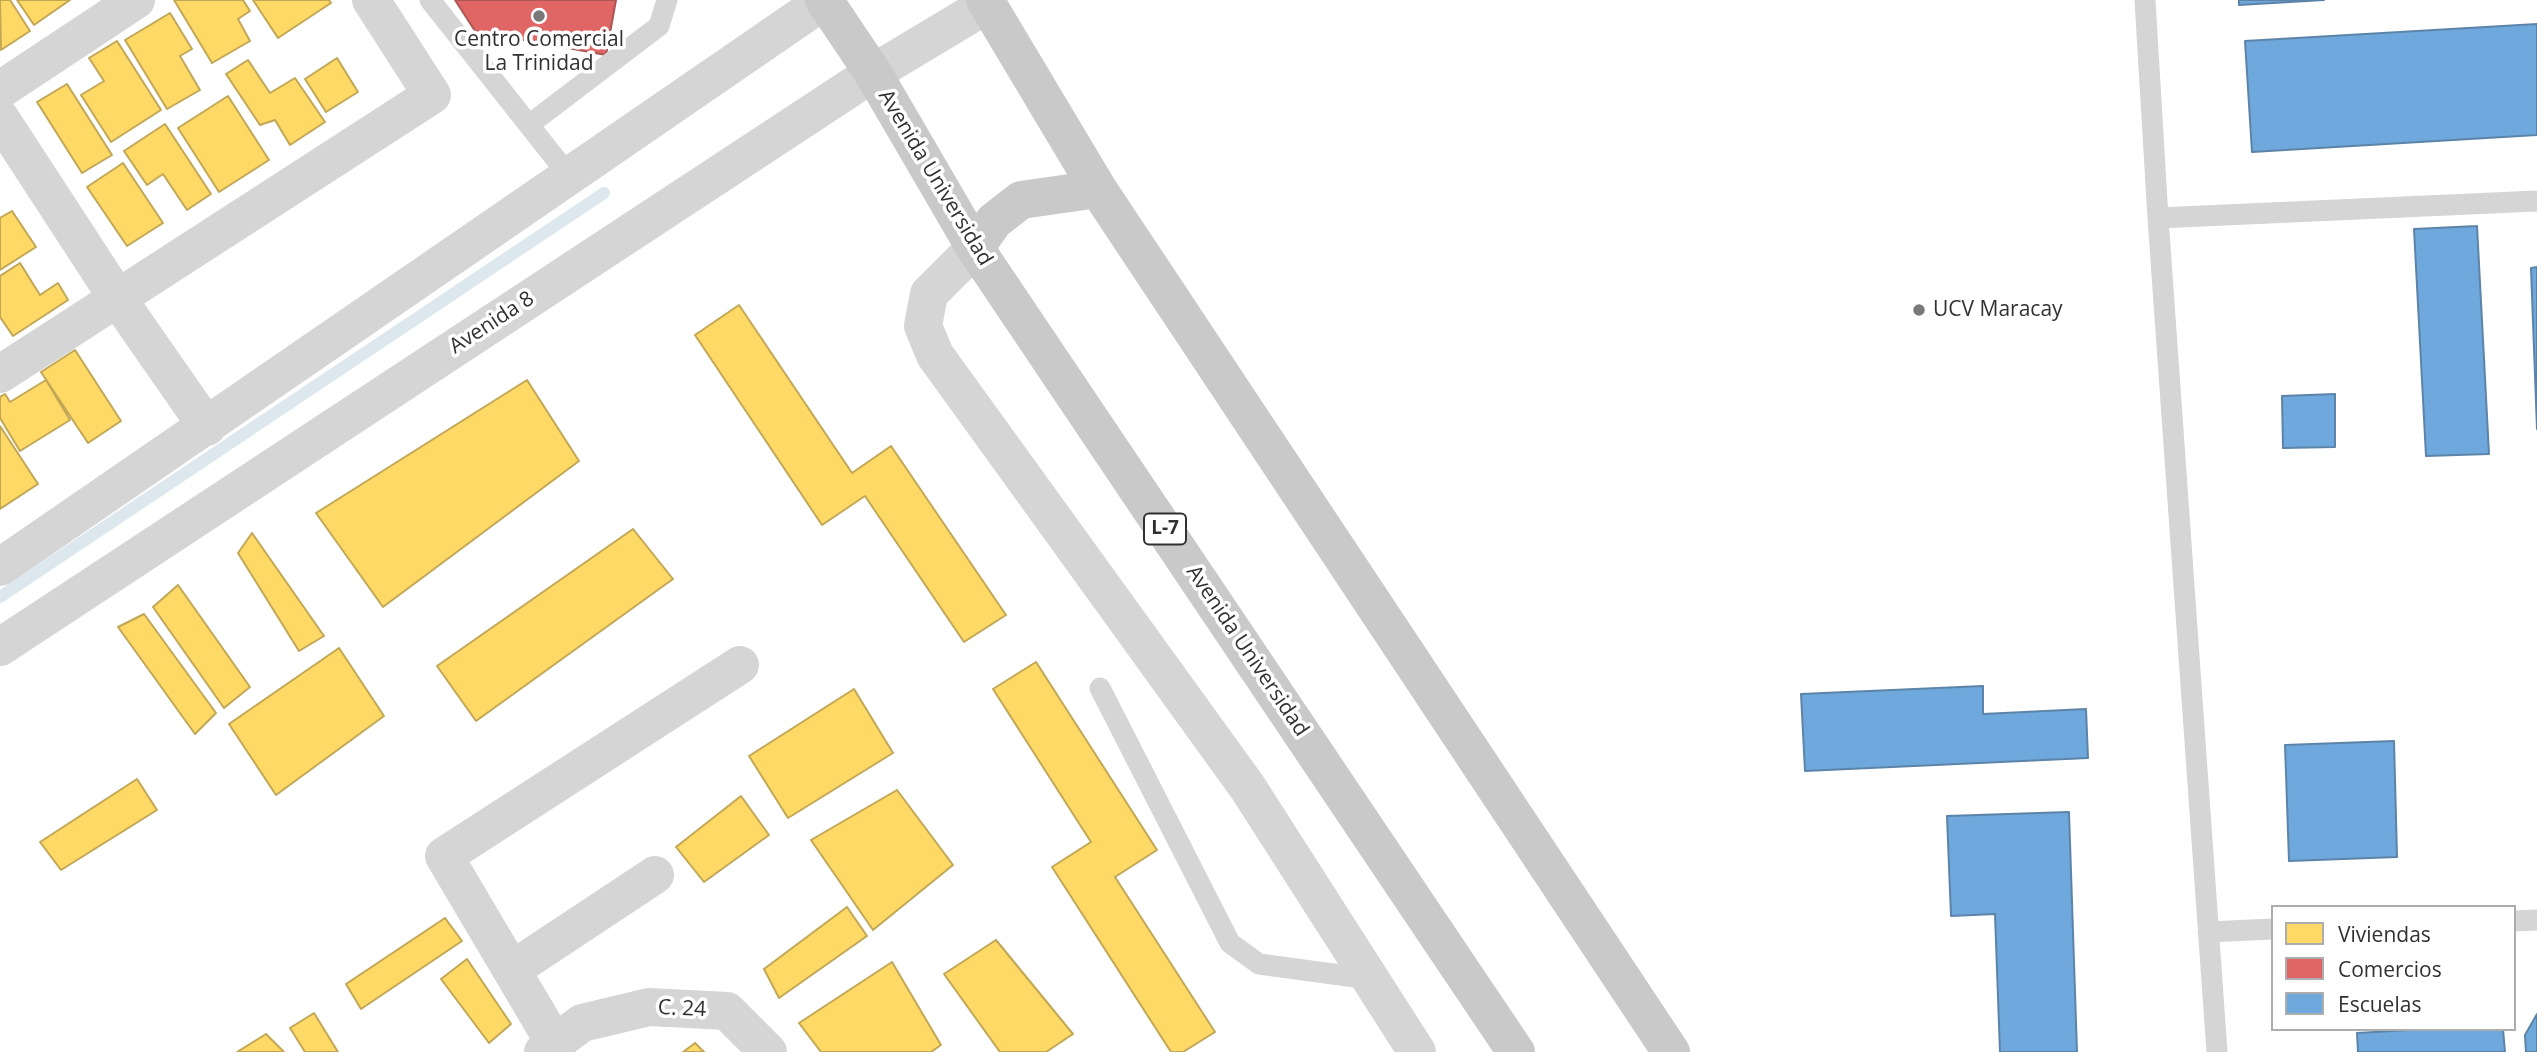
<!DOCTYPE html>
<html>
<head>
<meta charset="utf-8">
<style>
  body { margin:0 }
  #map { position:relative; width:2537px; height:1052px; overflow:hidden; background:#fff; font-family:"Open Sans",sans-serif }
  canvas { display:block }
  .legend { position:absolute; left:2271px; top:905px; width:245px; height:126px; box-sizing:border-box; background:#fff; border:2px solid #adadad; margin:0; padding:9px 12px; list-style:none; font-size:21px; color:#313131 }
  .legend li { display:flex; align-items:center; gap:14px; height:35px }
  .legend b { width:35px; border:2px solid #adadad }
</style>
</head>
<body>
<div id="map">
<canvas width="2537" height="1052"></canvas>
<ul class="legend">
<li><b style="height:19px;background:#ffd966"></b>Viviendas</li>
<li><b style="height:19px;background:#e06666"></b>Comercios</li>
<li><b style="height:19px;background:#6fa8dc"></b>Escuelas</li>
</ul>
</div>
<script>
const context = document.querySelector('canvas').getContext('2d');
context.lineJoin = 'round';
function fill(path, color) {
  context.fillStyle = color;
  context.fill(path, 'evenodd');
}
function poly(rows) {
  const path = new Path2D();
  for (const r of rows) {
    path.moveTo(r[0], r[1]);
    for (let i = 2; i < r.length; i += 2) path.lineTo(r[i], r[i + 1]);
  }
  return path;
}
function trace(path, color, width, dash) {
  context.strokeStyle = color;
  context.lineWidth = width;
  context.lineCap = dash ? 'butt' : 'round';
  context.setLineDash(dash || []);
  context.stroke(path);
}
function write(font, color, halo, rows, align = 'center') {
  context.font = font + ' "Open Sans",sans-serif';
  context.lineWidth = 7;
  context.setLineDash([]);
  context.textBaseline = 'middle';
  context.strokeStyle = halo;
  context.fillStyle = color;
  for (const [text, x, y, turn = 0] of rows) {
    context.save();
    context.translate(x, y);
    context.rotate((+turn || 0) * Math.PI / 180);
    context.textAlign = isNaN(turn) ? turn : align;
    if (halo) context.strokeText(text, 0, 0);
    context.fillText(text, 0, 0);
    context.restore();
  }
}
const homes = poly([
  [0,0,10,0,30,31,1,50,0,0],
  [17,0,70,0,34,25,17,0],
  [174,0,243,0,250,11,238,19,250,41,212,63,174,0],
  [253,0,329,0,331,3,278,38,253,0],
  [170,13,192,49,180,56,200,90,167,109,125,40,170,13],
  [117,41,161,110,111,142,81,95,104,81,89,58,117,41],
  [337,58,358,92,326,112,305,79,337,58],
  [248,60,270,93,295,78,325,122,290,145,275,120,260,125,226,74,248,60],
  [67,84,112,155,82,173,37,102,67,84],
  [228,96,269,160,219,192,178,128,228,96],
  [165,124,211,194,187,210,163,174,147,185,124,151,165,124],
  [123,163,163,223,127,246,87,187,123,163],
  [12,211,36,247,0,270,0,218,12,211],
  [20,263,40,295,58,283,68,300,13,336,0,317,0,276,20,263],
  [739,305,852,473,891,446,1006,615,964,642,865,496,822,525,695,335,739,305],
  [75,350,121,421,88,443,41,372,75,350],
  [46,380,70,420,20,451,0,418,0,397,5,394,10,402,46,380],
  [527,380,579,461,383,607,316,513,527,380],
  [0,426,38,484,0,509,0,426],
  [633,529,673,579,476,721,437,666,633,529],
  [252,533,324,636,299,651,238,553,252,533],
  [178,585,250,687,224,708,153,607,178,585],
  [144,614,216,713,195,734,118,627,144,614],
  [339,648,384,716,276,795,229,724,339,648],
  [1036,662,1157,850,1115,877,1215,1032,1183,1052,1171,1052,1052,867,1091,842,993,689,1036,662],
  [854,689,893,753,788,818,749,756,854,689],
  [137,779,157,810,61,870,40,842,137,779],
  [897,790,953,865,873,930,811,840,897,790],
  [741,796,769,835,704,882,676,847,741,796],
  [847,907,867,936,779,998,764,969,847,907],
  [445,918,462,941,361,1009,346,984,445,918],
  [996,940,1073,1034,1046,1052,1000,1052,944,974,996,940],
  [467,959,511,1024,489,1043,441,979,467,959],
  [892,962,941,1045,931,1052,821,1052,799,1023,892,962],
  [314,1013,338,1052,305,1052,290,1028,314,1013],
  [266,1034,284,1052,237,1052,266,1034],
  [695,1043,704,1052,683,1052,695,1043]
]);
fill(homes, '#ffd966');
trace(homes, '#c1a756', 2);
const shops = poly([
  [455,0,616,0,606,55,475,31,455,0]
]);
fill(shops, '#e06666');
trace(shops, '#ac5656', 2);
const schools = poly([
  [2239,0,2324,0,2239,5,2239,0],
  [2537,24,2537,135,2252,152,2245,41,2537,24],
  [2477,226,2489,454,2426,456,2414,229,2477,226],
  [2537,267,2537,429,2531,268,2537,267],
  [2335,394,2335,447,2283,448,2282,396,2335,394],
  [1983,686,1983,714,2086,709,2088,758,1805,771,1801,694,1983,686],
  [2394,741,2397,857,2289,861,2285,745,2394,741],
  [2069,812,2077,1052,2000,1052,1995,914,1951,916,1947,816,2069,812],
  [2537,1014,2537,1052,2526,1052,2525,1035,2537,1014],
  [2427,1029,2503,1029,2505,1052,2358,1052,2357,1033,2427,1029]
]);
fill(schools, '#6fa8dc');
trace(schools, '#5c84a9', 2);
trace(poly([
  [0,597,604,193]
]), '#dce8ee', 12);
trace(poly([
  [430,0,570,177],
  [2145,0,2158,218,2217,1052],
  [530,124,659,26,667,0],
  [2158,218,2537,201],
  [1100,688,1230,943,1259,964,1370,979],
  [2514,921,2537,920],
  [2208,932,2273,929]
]), '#d5d5d5', 21);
trace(poly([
  [0,90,136,0],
  [0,118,118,299,207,427],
  [975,248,929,294,923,326,935,355,1248,788,1417,1052],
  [0,374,432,95,371,0],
  [0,567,825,0],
  [0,647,873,73,988,4],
  [513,969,655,875],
  [554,1042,444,856,740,665],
  [543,1052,582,1023,649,1007,727,1011,768,1052]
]), '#d5d5d5', 38);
trace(poly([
  [824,0,873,73,975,248,1516,1052],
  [985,0,1098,189,1671,1052],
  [975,248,994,221,1021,200,1098,189]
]), '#c9c9c9', 38);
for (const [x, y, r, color] of [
  [539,16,7,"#797979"],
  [1919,310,7,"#797979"]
]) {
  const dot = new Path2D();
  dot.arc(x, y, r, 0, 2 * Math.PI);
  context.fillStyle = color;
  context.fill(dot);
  trace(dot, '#fff', 2.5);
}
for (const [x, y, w] of [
  [1165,529,42]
]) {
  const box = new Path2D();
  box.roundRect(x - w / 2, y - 15.5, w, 31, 5);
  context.fillStyle = '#fff';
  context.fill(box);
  trace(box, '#313131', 2);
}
write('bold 19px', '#313131', null, [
  ["L-7",1165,529]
]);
write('21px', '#313131', '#fff', [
  ["Centro Comercial",539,40],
  ["La Trinidad",539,64],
  ["UCV Maracay",1933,310,"left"]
]);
write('21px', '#313131', '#fff', [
  ["Avenida Universidad",935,178,59],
  ["Avenida 8",492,323,-33],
  ["Avenida Universidad",1247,651,56],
  ["C. 24",682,1009,3]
]);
</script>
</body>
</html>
